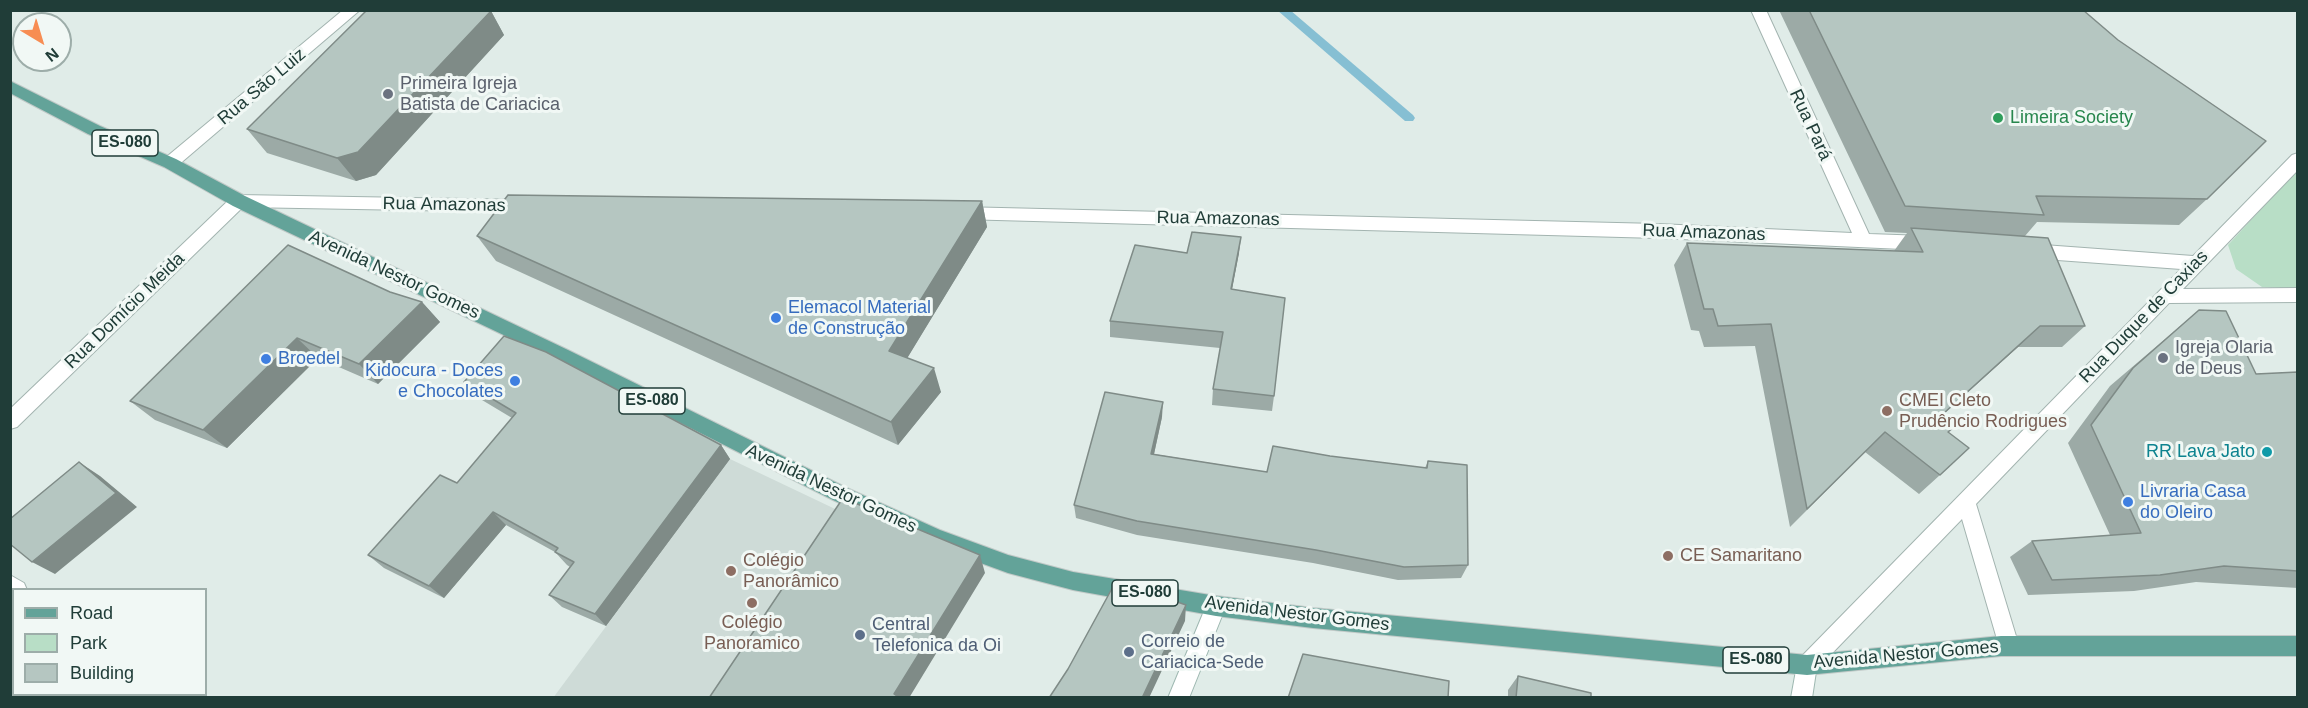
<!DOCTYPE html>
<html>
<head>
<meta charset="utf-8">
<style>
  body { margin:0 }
  #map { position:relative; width:2308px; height:708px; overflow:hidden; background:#e0ece8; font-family:Arial,sans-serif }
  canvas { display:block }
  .frame { position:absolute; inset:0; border:12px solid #203d38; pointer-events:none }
  .legend { position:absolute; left:12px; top:588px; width:195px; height:108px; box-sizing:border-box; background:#f1f8f5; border:2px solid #9dada9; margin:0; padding:8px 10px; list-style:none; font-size:18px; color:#203d38 }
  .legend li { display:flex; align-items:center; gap:12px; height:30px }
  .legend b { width:30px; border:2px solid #9dada9 }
  .north { position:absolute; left:12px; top:12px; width:60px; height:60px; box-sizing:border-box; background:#f1f8f5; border:2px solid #9dada9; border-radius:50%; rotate:142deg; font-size:16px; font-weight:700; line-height:24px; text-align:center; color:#203d38 }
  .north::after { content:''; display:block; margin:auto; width:21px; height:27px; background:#f78d53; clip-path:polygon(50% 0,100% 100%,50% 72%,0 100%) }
</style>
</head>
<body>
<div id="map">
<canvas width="2308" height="708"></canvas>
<div class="frame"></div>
<ul class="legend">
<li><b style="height:8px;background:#63a399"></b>Road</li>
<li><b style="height:16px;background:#b8dec6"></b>Park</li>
<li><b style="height:16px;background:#b5c6c1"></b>Building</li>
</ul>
<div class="north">N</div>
</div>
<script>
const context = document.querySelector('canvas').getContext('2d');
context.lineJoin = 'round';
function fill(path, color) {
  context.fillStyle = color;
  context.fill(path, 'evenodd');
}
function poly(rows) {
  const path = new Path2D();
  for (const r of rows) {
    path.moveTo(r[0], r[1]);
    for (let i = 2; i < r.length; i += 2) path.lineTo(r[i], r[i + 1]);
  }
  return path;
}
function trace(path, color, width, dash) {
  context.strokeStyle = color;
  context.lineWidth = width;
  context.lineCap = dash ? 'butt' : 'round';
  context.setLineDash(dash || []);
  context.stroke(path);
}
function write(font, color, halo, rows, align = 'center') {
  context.font = font + ' Arial,sans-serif';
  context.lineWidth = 6;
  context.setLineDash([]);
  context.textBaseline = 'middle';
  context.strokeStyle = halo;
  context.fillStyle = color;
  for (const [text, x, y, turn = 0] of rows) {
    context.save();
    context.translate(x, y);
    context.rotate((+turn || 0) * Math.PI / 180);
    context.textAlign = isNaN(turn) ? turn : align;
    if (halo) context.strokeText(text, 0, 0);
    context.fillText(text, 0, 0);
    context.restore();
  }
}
fill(poly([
  [730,459,852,517,732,697,553,698]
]), '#cedbd7');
fill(poly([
  [2297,170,2297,289,2262,287,2236,269,2228,245]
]), '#b8dec6');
fill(poly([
  [1277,10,1290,10,1413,115,1415,118,1413,121,1405,121,1277,10]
]), '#86bfd3');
const street = poly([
  [343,10,360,10,176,167,164,167,162,163,164,159,343,10],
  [1751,10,1766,10,1869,234,1925,236,1931,238,1933,243,1931,248,1925,250,1658,238,960,219,954,218,952,213,954,208,960,207,1658,224,1852,233,1751,10],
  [2298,153,2298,170,2183,289,2298,288,2298,302,2169,303,1976,504,2019,646,2016,653,2009,656,2002,653,1999,646,1962,519,1814,672,1807,675,1800,672,1797,665,1800,658,2181,269,2030,258,2024,256,2021,251,2024,246,2030,244,2193,256,2292,155,2298,153],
  [239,195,525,200,531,201,533,206,531,211,525,212,243,207,17,427,10,429,10,409,233,196,239,195],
  [10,575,24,583,27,590,14,590,14,598,10,597,10,575],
  [141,694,163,694,164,698,142,698,141,694]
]);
const secondary = poly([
  [1216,596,1223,599,1226,606,1189,698,1168,698,1209,599,1216,596],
  [1807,655,1814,658,1817,665,1812,698,1791,698,1797,665,1800,658,1807,655]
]);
const primary = poly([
  [10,81,100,126,176,159,245,196,568,350,847,488,940,530,1008,555,1073,572,1216,596,1313,608,1807,655,2001,636,2298,636,2298,656,2001,656,1807,675,1313,628,1216,616,1073,590,1008,573,934,546,833,500,556,360,233,206,164,167,88,134,10,93,10,81]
]);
trace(street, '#a3b4b0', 2);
trace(secondary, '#9eb8b1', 2);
trace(primary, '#c1c9c7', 2);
fill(street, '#fff');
fill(secondary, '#fff');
fill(primary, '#63a399');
fill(poly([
  [1779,10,2083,10,2207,199,2179,225,2037,222,2025,236,2085,326,2062,347,2018,347,1945,413,1949,432,1940,475,1919,494,1865,452,1790,527,1755,346,1704,347,1699,331,1691,330,1674,265,1687,243,1894,251,1907,233,1885,232],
  [491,11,504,35,376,175,356,181,267,153,247,129],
  [982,201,987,227,907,358,941,392,898,445,496,261,477,236],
  [1187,253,1239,253,1232,289,1274,396,1272,411,1212,405,1213,389,1220,348,1110,337,1110,321],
  [390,292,422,302,440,322,378,384,318,358,227,448,155,420,130,401],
  [2199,310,2256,374,2298,372,2298,588,2196,582,2134,591,2028,595,2010,557,2032,541,2110,535,2068,443,2110,386],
  [464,382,721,445,730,459,606,626,562,607,549,595,570,567,567,565,555,552,506,525,444,598,384,568,368,555,457,483,512,418,477,397],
  [1162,417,1154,454,1267,472,1330,456,1425,468,1428,461,1468,565,1461,578,1398,580,1313,563,1137,535,1076,518,1074,505],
  [1518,676,1591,698,1508,698,1508,690]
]), '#9caaa6');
fill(poly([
  [491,11,504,35,376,175,356,181,337,158],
  [982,201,987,227,897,375,889,351],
  [1241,237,1239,253,1229,305,1231,289],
  [422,302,440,322,378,384,359,364],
  [2040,326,2018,347,1923,432,1944,413],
  [297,338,318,358,227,448,203,430],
  [934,368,941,392,898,445,891,422],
  [1163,402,1162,417,1151,468,1151,454],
  [721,445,730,459,606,626,595,614],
  [79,462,100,476,137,507,55,574,32,562],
  [493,512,506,525,444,598,429,586],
  [980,555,985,573,909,698,896,698,894,694],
  [1186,605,1185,621,1149,698,1142,698]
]), '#7f8b87');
const building = poly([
  [367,10,491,11,358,152,337,158,247,129,367,10],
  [1809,10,2083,10,2118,40,2266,141,2207,199,2036,196,2044,215,1905,206,1809,10],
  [508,195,982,201,889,351,934,368,891,422,477,236,508,195],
  [1911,228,2048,238,2085,326,2040,326,1944,413,1958,424,1948,432,1969,448,1940,475,1885,432,1807,509,1771,324,1718,326,1713,309,1704,309,1687,243,1923,252,1911,228],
  [1192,232,1241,237,1231,289,1285,298,1274,396,1213,389,1223,332,1110,321,1135,245,1187,253,1192,232],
  [288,245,390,292,422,302,359,364,297,338,203,430,130,401,288,245],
  [2199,310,2226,311,2256,374,2298,372,2298,571,2224,566,2160,575,2052,580,2032,541,2141,533,2091,425,2133,368,2199,310],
  [504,336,546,352,721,445,595,614,549,595,574,562,555,552,558,548,493,512,429,586,368,555,440,475,457,483,516,413,464,382,504,336],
  [1105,392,1163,402,1151,454,1267,472,1273,446,1330,456,1427,468,1428,461,1467,465,1468,565,1404,567,1316,550,1137,521,1074,505,1105,392],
  [79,462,116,493,32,562,10,544,10,519,79,462],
  [843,498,980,555,894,694,900,698,709,698,843,498],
  [1115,583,1135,587,1186,605,1142,698,1049,698,1068,669,1115,583],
  [1303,654,1449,681,1448,698,1288,698,1303,654],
  [1518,676,1591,693,1591,698,1516,698,1518,676]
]);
fill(building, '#b5c6c1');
trace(building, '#7f8b87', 1.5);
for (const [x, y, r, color] of [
  [388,94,6,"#6b7280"],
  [1998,118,6,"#2e9e5b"],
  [776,318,6,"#3f7fe0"],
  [2163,358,6,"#6b7280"],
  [266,359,6,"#3f7fe0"],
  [515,381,6,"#3f7fe0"],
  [1887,411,6,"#8d6e63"],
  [2267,452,6,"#0f9aa8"],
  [2128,502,6,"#3f7fe0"],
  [1668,556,6,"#8d6e63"],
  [731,571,6,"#8d6e63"],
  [752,603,6,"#8d6e63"],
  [860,635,6,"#5c6f8a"],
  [1129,652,6,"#5c6f8a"]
]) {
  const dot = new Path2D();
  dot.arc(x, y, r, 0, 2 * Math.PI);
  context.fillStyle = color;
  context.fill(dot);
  trace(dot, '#f1f8f5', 2);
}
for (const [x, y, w] of [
  [125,143,66],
  [652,401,66],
  [1145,593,66],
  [1756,660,66]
]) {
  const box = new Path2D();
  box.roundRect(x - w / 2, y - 13, w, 26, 4.5);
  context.fillStyle = '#f1f8f5';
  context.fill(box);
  trace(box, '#203d38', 1.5);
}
write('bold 16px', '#203d38', null, [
  ["ES-080",125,143],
  ["ES-080",652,401],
  ["ES-080",1145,593],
  ["ES-080",1756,660]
]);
write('18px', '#5b616d', '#f1f8f5', [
  ["Primeira Igreja",400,84],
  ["Batista de Cariacica",400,105],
  ["Igreja Olaria",2175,348],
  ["de Deus",2175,369]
], 'left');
write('18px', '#203d38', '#f1f8f5', [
  ["Rua São Luiz",262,87,-40],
  ["Rua Pará",1810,125,65],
  ["Rua Amazonas",444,205,1],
  ["Rua Amazonas",1218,219,1],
  ["Rua Amazonas",1704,233,2],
  ["Avenida Nestor Gomes",394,275,25],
  ["Rua Domício Meida",125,311,-44],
  ["Rua Duque de Caxias",2144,317,-46],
  ["Avenida Nestor Gomes",831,489,25],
  ["Avenida Nestor Gomes",1297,614,7],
  ["Avenida Nestor Gomes",1906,655,-5]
]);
write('18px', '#27864d', '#f1f8f5', [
  ["Limeira Society",2010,118]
], 'left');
write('18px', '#366cbe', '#f1f8f5', [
  ["Elemacol Material",788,308],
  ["de Construção",788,329],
  ["Broedel",278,359],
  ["Kidocura - Doces",503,371,"right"],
  ["e Chocolates",503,392,"right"],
  ["Livraria Casa",2140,492],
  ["do Oleiro",2140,513]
], 'left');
write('18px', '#785e54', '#f1f8f5', [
  ["CMEI Cleto",1899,401],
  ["Prudêncio Rodrigues",1899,422],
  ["CE Samaritano",1680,556],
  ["Colégio",743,561],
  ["Panorâmico",743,582],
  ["Colégio",752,623,"center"],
  ["Panoramico",752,644,"center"]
], 'left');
write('18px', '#0d838f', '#f1f8f5', [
  ["RR Lava Jato",2255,452]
], 'right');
write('18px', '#4e5e75', '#f1f8f5', [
  ["Central",872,625],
  ["Telefonica da Oi",872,646],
  ["Correio de",1141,642],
  ["Cariacica-Sede",1141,663]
], 'left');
</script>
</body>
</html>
